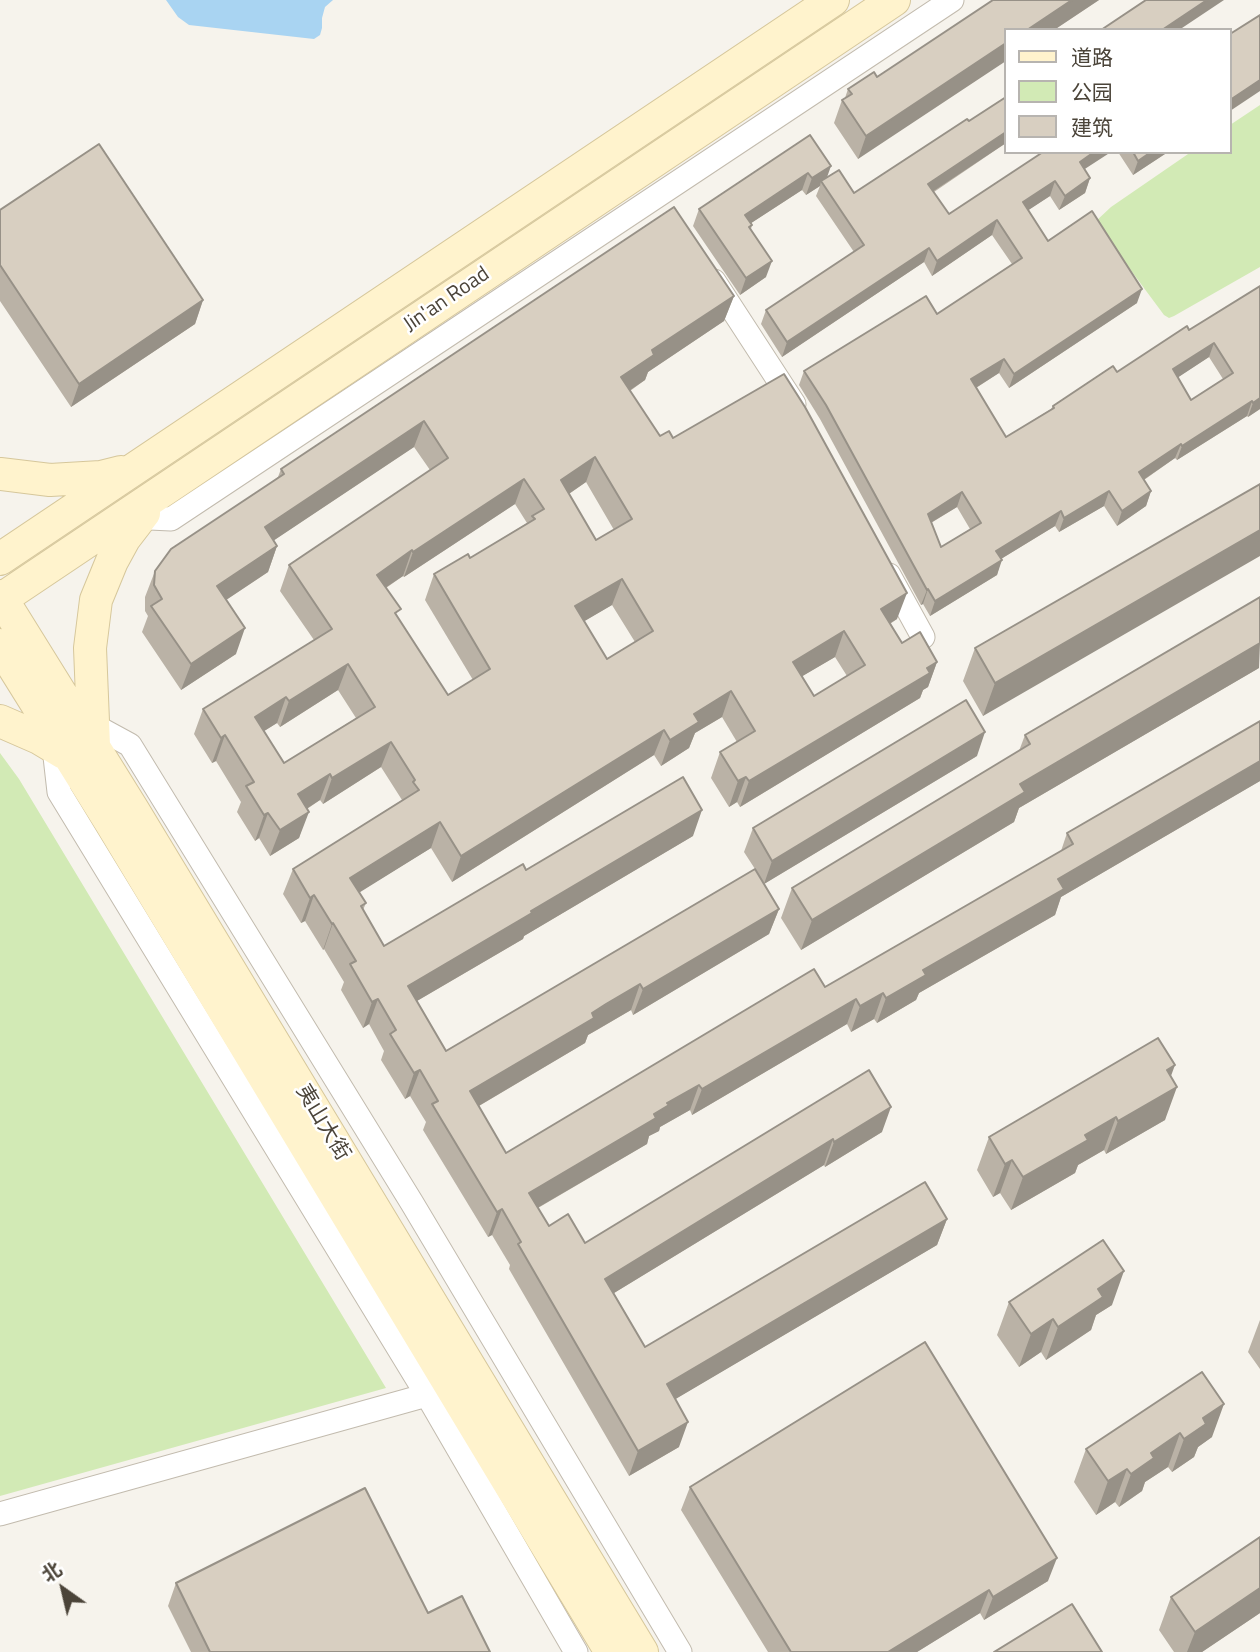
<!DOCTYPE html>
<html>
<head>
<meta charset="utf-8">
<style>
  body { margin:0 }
  #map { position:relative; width:1260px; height:1652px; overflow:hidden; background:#f6f3ec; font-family:"Titillium Web","Noto Sans SC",sans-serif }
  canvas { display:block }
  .legend { position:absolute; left:1004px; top:28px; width:228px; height:126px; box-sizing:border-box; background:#fff; border:2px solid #b7b4b0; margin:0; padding:9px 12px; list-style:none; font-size:21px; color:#4b4439 }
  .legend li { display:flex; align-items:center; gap:14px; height:35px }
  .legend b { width:35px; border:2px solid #b7b4b0 }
  .north { position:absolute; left:28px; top:1554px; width:70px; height:70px; -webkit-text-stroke:5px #fff; paint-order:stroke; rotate:326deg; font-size:19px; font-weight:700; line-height:28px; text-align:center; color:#4b4439 }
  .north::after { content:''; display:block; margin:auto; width:24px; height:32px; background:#4b4439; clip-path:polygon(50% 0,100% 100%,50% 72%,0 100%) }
</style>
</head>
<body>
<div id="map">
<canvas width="1260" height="1652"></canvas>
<ul class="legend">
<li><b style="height:9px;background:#fff3cd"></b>道路</li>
<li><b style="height:19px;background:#d2eab5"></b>公园</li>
<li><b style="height:19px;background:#d8cfc1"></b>建筑</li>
</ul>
<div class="north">北</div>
</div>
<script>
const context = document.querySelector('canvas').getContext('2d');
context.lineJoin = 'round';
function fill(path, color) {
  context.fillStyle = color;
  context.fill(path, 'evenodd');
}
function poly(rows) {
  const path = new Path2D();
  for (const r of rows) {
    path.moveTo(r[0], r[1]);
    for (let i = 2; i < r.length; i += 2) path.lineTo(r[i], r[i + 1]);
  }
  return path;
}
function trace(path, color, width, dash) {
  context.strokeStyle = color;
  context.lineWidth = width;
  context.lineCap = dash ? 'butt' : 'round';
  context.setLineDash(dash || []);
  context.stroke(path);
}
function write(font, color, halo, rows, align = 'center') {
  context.font = font + ' "Titillium Web","Noto Sans SC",sans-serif';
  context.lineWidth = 5;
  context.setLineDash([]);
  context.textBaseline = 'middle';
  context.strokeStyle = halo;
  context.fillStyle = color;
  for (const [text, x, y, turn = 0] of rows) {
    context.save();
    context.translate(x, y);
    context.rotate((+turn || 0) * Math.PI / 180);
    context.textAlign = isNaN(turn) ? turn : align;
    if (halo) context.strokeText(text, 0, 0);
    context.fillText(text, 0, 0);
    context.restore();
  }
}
fill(poly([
  [1260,105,1260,267,1174,316,1169,318,1164,315,1095,222,1111,207,1191,152,1230,152,1230,125],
  [0,753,19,779,386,1388,0,1496]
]), '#d2eab5');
fill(poly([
  [166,0,333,0,325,7,322,18,322,28,320,35,314,39,189,25,178,17]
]), '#a9d4f2');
const minor = poly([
  [714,281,794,404],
  [128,517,171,519,952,0],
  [889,575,923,637],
  [84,720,130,745,412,1203,680,1652],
  [53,739,59,792,427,1395,576,1652],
  [0,1514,427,1395]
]);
const secondary = poly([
  [0,474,50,480,101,477,121,472],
  [0,559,833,0],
  [0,596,133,810,642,1652],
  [0,600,894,0],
  [0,645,111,823,611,1652],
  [0,721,39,738,64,753],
  [94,746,90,648,96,600,112,561,124,539,144,513]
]);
trace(minor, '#c2bbae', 25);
trace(secondary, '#d6c79b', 34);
trace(minor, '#fff', 23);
trace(secondary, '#fff3cd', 32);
fill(poly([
  [993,0,1099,0,1054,30,1006,30,858,159,834,123,842,100,845,98,848,89,877,77],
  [969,121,1006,143,934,192,949,214,1085,170,1090,178,1085,193,1059,210,1050,196,1028,210,1048,241,1137,303,1009,388,999,373,976,388,1006,437,1051,409,1053,406,1117,372,1189,330,1260,286,1260,409,1248,417,1247,416,1177,460,1175,458,1144,480,1151,491,1146,506,1117,526,1104,506,1059,532,1055,526,1001,559,997,575,930,616,923,604,921,605,820,419,799,385,804,371,937,314,1012,264,992,235,932,276,924,262,782,357,761,324,766,310,854,252,816,196,820,186,806,195,802,190,751,223,752,225,751,229,766,277,740,295,693,226,699,209,810,135,826,178,854,193],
  [1209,357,1223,379,1191,400,1178,377],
  [957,507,970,529,941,547,931,523],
  [1118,152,1168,152,1133,175],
  [0,210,203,300,195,324,71,407,0,301],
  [734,296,724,321,648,372,645,380,630,391,660,436,673,438,897,619,890,624,902,643,937,662,928,687,923,690,920,698,740,807,737,802,729,807,711,778,720,752,737,742,722,717,695,733,689,748,661,766,654,755,452,882,431,848,359,892,366,903,363,910,384,946,526,870,693,836,524,936,523,939,417,1001,446,1051,755,869,744,852,753,828,977,756,764,884,779,909,769,934,633,1015,631,1010,597,1030,588,1035,585,1043,479,1106,506,1153,825,987,1061,851,1067,833,1260,721,1260,781,1061,897,1055,915,919,993,916,1000,877,1023,874,1019,851,1032,847,1024,692,1115,690,1110,660,1127,659,1131,649,1136,647,1144,538,1208,549,1226,585,1243,869,1070,882,1132,825,1167,824,1165,614,1293,645,1347,947,1219,937,1245,675,1399,679,1447,629,1476,509,1269,510,1265,492,1235,488,1237,423,1130,426,1122,410,1096,405,1099,381,1060,384,1051,369,1024,363,1028,341,990,344,982,324,949,323,950,305,921,301,923,283,894,293,869,402,800,381,767,323,804,320,800,307,809,299,838,270,856,259,838,255,841,237,812,241,802,216,761,212,763,194,734,203,709,314,640,280,591,289,565,430,470,414,447,274,540,277,546,268,572,226,600,236,654,181,690,142,632,148,616,145,611,145,597,155,571,278,477,281,469],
  [586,482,614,530,596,540,569,494],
  [515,504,527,523,470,558,434,574,425,600,473,680,448,695,398,618,386,588,403,576,404,577],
  [612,605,635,642,607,659,584,621],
  [835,657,847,676,814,696,802,676],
  [338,690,356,718,284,763,264,731,277,723,280,727],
  [1260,484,983,716,963,681,975,648],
  [1259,668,1019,808,1014,822,801,950,781,918,792,888,1019,751,1025,735],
  [1171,1076,1165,1120,1106,1154,1104,1150,1078,1165,1075,1173,1011,1210,1000,1193,993,1197,977,1170,989,1137],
  [1009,1302,1112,1305,1096,1315,1091,1330,1046,1360,1041,1352,1019,1367,997,1335],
  [1260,1320,1260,1369,1248,1352],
  [1202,1372,1212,1437,1198,1447,1194,1457,1172,1472,1168,1467,1145,1482,1142,1491,1119,1507,1115,1502,1096,1515,1074,1482,1086,1449],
  [690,1487,1048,1581,984,1620,980,1613,917,1652,768,1652,681,1510],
  [1260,1537,1260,1613,1202,1652,1174,1652,1159,1630,1171,1597],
  [176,1583,428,1613,490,1652,191,1652,168,1606]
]), '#bab2a6');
fill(poly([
  [1072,0,1099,0,1054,30,1027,30],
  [1207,0,1224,0,1179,30,1162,30],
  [1006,43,1006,61,858,159,866,136],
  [1260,80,1260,91,1230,111,1230,100],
  [1006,132,1006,143,923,198,928,184],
  [1094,152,1111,152,1074,176,1080,162],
  [1151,152,1168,152,1133,175,1138,161],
  [831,166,825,183,821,181,820,186,806,195,812,178],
  [808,173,802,190,739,231,745,215],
  [1090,178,1085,193,1059,210,1065,196],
  [1055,181,1050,196,1018,217,1023,202],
  [997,220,992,235,932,276,937,261],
  [929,248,924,262,782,357,787,342],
  [772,261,766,277,740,295,746,278],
  [1142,289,1137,303,1009,388,1014,374],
  [734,296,724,321,648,372,645,380,611,403,621,377,652,350],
  [203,300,195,324,71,407,79,384],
  [1214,343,1209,357,1168,384,1173,369],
  [1004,359,999,373,966,394,971,379],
  [1260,398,1260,409,1248,417,1253,403],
  [1252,401,1247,416,1177,460,1182,446],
  [424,421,414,447,255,553,265,527],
  [1181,444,1175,458,1133,487,1139,472],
  [595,457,586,482,551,506,561,480],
  [524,479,515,504,404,577,413,552],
  [1109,491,1104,506,1059,532,1064,518],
  [1151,491,1146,506,1117,526,1122,511],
  [962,492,957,507,922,528,928,514],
  [1061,511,1055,526,991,565,996,551],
  [1260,530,1260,556,983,716,995,683],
  [277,546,268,572,208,612,217,586],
  [412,550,403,576,367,600,377,575],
  [1002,560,997,575,930,616,935,601],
  [622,579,612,605,566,632,575,606],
  [928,589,923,604,921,605,927,590],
  [907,593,897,619,872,634,881,609],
  [245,628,236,654,181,690,191,664],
  [844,631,835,657,784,687,793,662],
  [1260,643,1259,668,1019,808,1014,822,801,950,812,920,1020,784],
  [937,662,928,687,923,690,920,698,740,807,749,781],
  [348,664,338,690,280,727,289,701],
  [731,691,722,717,695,733,689,748,661,766,670,740,694,714],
  [286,697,277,723,245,743,255,717],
  [664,730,654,755,452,882,461,856],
  [985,732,977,756,764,884,772,861],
  [225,735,216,761,212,763,221,738],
  [391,742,381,767,323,804,332,778],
  [1260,761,1260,781,1061,897,1055,915,919,993,916,1000,877,1023,886,998,923,970,1058,879],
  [330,774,320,800,289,820,298,794],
  [746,777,737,802,729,807,738,781],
  [702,810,693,836,524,936,523,939,398,1012,408,986,531,911],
  [309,812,299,838,270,856,280,830],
  [268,813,259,838,255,841,264,815],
  [440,822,431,848,341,904,350,878],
  [314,895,305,921,301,923,310,898],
  [779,909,769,934,633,1015,643,989],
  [333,923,324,949,323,950,332,924],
  [640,984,631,1010,588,1035,585,1043,460,1117,470,1091,592,1013],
  [883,993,874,1019,851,1032,860,1006],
  [378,999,369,1024,363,1028,372,1002],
  [856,999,847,1024,692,1115,702,1089],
  [1175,1065,1164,1095,1177,1087,1165,1120,1106,1154,1118,1121,1167,1070],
  [420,1070,410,1096,405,1099,414,1073],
  [699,1085,690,1110,660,1127,659,1131,649,1136,647,1144,520,1218,529,1193,654,1114,667,1103],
  [891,1107,882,1132,825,1167,834,1142],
  [1116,1117,1104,1150,1078,1165,1075,1173,1011,1210,1023,1177,1085,1135],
  [833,1139,824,1165,596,1304,605,1279],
  [1012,1160,1000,1193,993,1197,1005,1164],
  [502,1209,492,1235,488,1237,497,1212],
  [947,1219,937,1245,657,1410,667,1384],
  [1124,1271,1112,1305,1096,1315,1091,1330,1046,1360,1058,1327,1098,1289],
  [1053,1319,1041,1352,1019,1367,1031,1334],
  [1224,1404,1212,1437,1198,1447,1194,1457,1172,1472,1184,1439,1203,1418],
  [688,1422,679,1447,629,1476,638,1451],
  [1180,1433,1168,1467,1145,1482,1142,1491,1119,1507,1131,1474,1151,1453],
  [1127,1469,1115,1502,1096,1515,1108,1481],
  [1057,1558,1048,1581,984,1620,993,1597],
  [1260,1588,1260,1613,1202,1652,1187,1652,1195,1632],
  [989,1590,980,1613,917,1652,888,1652]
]), '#979187');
const building = poly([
  [993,0,1072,0,1027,30,1006,30,1006,43,866,136,842,100,852,94,848,89,874,72,877,77,993,0],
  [1146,0,1207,0,1162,30,1101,30,1146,0],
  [1260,15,1260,80,1230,100,1230,34,1260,15],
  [1006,97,1006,132,928,184,949,214,1043,152,1094,152,1080,162,1090,178,1065,196,1055,181,1023,202,1048,241,1092,211,1142,289,1014,374,1004,359,971,379,1006,437,1054,408,1053,406,1113,366,1117,372,1187,326,1189,330,1260,286,1260,398,1253,403,1252,401,1182,446,1181,444,1139,472,1151,491,1122,511,1109,491,1064,518,1061,511,996,551,1002,560,935,601,928,589,927,590,826,405,804,371,926,296,937,314,1022,258,997,220,937,261,929,248,787,342,766,310,864,245,821,181,839,170,854,193,967,119,969,121,1006,97],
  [1214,343,1233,373,1191,400,1173,369,1214,343],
  [962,492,981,523,941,547,928,514,962,492],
  [810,135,831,166,812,178,808,173,745,215,752,225,749,227,772,261,746,278,699,209,810,135],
  [99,144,203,300,79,384,0,265,0,210,99,144],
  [1133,152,1151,152,1138,161,1133,152],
  [674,207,734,296,652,350,654,355,621,377,660,436,669,431,673,438,784,374,805,407,907,593,881,609,902,643,920,632,937,662,927,668,930,673,749,781,746,777,738,781,720,752,755,731,731,691,694,714,699,722,670,740,664,730,461,856,440,822,350,878,366,903,361,906,384,946,523,864,526,870,683,777,702,810,531,911,532,913,408,986,446,1051,755,869,779,909,643,989,640,984,606,1004,592,1013,594,1018,470,1091,506,1153,814,969,825,987,1073,844,1067,833,1260,721,1260,761,1058,879,1064,889,923,970,926,975,886,998,883,993,860,1006,856,999,702,1089,699,1085,667,1103,669,1105,654,1114,656,1118,529,1193,549,1226,568,1214,585,1243,869,1070,891,1107,834,1142,833,1139,605,1279,645,1347,925,1182,947,1219,667,1384,688,1422,638,1451,518,1244,521,1242,502,1209,497,1212,432,1104,438,1101,420,1070,414,1073,390,1034,396,1030,378,999,372,1002,350,964,356,961,333,923,332,924,314,895,310,898,293,869,419,790,413,782,415,780,391,742,332,778,330,774,298,794,309,812,280,830,268,813,264,815,246,786,254,782,225,735,221,738,203,709,332,629,289,565,448,458,424,421,265,527,277,546,217,586,245,628,191,664,151,606,162,599,154,585,155,571,171,549,284,474,281,469,674,207],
  [595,457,632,519,596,540,561,480,595,457],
  [524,479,544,509,532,516,535,519,470,558,468,554,434,574,490,669,448,695,395,613,401,609,377,575,412,550,413,552,524,479],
  [622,579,653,631,607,659,575,606,622,579],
  [844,631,865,665,814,696,793,662,844,631],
  [348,664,375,707,284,763,255,717,286,697,289,701,348,664],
  [1260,484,1260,530,995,683,975,648,1260,484],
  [1260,597,1260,643,1020,784,1025,792,812,920,792,888,1030,744,1025,735,1260,597],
  [966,700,985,732,772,861,753,828,966,700],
  [1158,1038,1175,1065,1167,1070,1177,1087,1118,1121,1116,1117,1085,1135,1088,1140,1023,1177,1012,1160,1005,1164,989,1137,1158,1038],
  [1103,1240,1124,1271,1098,1289,1103,1297,1058,1327,1053,1319,1031,1334,1009,1302,1103,1240],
  [925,1342,1057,1558,993,1597,989,1590,888,1652,791,1652,690,1487,925,1342],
  [1202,1372,1224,1404,1203,1418,1206,1424,1184,1439,1180,1433,1151,1453,1154,1458,1131,1474,1127,1469,1108,1481,1086,1449,1202,1372],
  [365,1488,428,1613,462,1596,490,1652,210,1652,176,1583,365,1488],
  [1260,1537,1260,1588,1195,1632,1171,1597,1260,1537],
  [1072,1604,1102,1652,994,1652,1072,1604]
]);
fill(building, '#d8cfc1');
trace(building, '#979187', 2);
write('21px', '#4b4439', '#fff', [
  ["Jin'an Road",447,300,-34],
  ["夷山大街",322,1123,59]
]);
</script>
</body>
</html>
